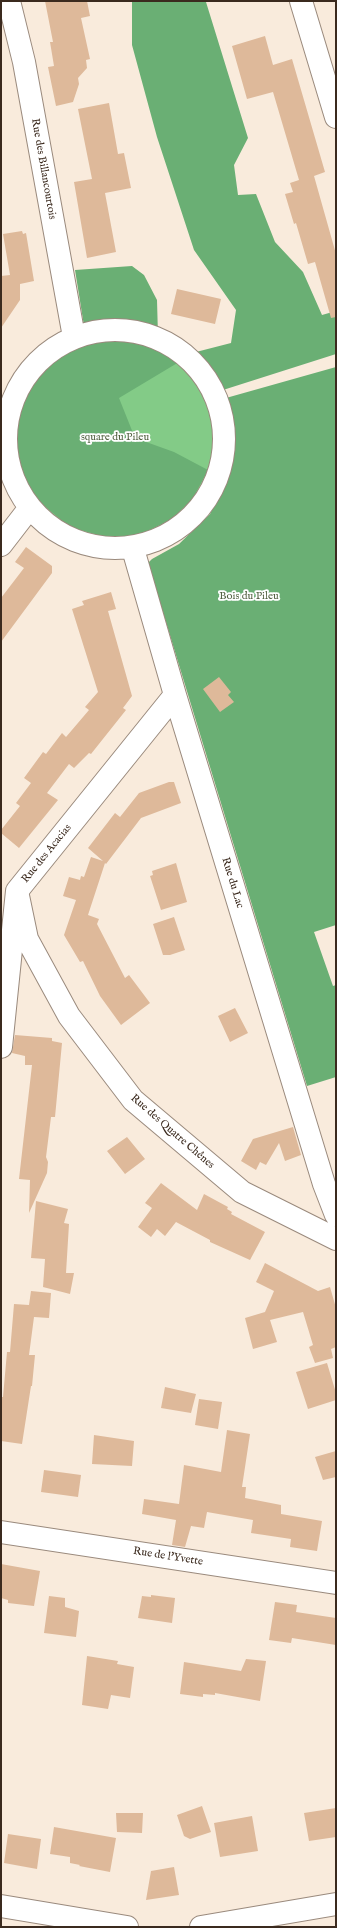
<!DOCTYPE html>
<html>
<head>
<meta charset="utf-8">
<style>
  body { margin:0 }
  #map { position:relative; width:337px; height:1928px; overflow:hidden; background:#f9ebdc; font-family:"IM FELL English",serif }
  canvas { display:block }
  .frame { position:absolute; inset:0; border:2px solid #3b2a1e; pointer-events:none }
</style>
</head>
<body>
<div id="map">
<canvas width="337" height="1928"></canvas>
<div class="frame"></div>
</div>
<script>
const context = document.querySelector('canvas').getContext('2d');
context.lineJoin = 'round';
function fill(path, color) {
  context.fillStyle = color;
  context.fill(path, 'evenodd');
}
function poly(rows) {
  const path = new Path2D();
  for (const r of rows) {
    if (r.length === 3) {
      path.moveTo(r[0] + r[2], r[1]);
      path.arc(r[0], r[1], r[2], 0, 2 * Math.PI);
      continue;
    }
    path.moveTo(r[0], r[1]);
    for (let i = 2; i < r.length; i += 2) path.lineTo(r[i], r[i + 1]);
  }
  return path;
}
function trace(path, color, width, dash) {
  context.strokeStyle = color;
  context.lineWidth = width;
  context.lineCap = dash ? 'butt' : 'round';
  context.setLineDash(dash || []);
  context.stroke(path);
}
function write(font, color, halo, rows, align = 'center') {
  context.font = font + ' "IM FELL English",serif';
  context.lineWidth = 3.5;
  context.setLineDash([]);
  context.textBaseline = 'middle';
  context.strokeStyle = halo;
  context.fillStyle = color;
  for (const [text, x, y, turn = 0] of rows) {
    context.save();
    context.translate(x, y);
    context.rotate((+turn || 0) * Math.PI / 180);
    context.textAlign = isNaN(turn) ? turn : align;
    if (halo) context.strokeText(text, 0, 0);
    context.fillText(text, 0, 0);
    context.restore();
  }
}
fill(poly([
  [115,439,98]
]), '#83cb87');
fill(poly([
  [132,1,206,2,248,138,234,165,238,195,256,194,275,242,303,272,322,315,336,311,336,354,223,390,207,365,196,352,231,343,236,310,194,250,157,137,132,45],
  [132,266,144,275,157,300,158,336,122,326,85,332,75,270],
  [124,339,161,350,179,362,119,398,135,438,174,452,208,470,192,500,170,520,137,536,105,537,70,527,37,500,20,467,15,431,23,399,44,367,79,344],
  [336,367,336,925,314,932,333,986,336,985,336,1077,307,1086,148,563,152,559,179,544,210,514,223,487,231,459,231,436,226,398]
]), '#6aaf74');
fill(poly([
  [45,1,87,1,90,16,81,18,90,59,86,60,87,68,78,78,79,84,73,102,56,106,48,67,54,66,50,42,53,42],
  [265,36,273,65,292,59,325,172,314,176,336,254,336,317,331,318,315,262,308,264,296,223,294,224,285,194,293,192,290,183,299,180,273,92,247,99,232,46],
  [109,103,118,154,124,153,131,188,105,193,116,252,87,258,74,182,92,179,78,109],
  [22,231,23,234,26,233,34,281,20,284,20,300,1,328,1,276,10,275,3,234],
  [177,289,221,299,215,324,171,314],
  [26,547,52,566,52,573,1,642,1,598,24,568,15,562],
  [111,592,116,609,108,611,132,696,123,708,126,710,91,754,89,753,74,768,69,764,47,793,58,800,19,848,1,833,1,830,20,806,16,803,31,783,24,778,43,752,46,754,62,733,66,737,89,710,85,707,98,692,72,609,84,605,82,601],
  [219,677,231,692,228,695,234,702,220,712,203,689],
  [169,782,174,782,181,803,141,818,106,864,105,863,88,915,99,919,97,924,125,978,129,975,150,1003,121,1025,100,996,83,961,80,962,64,935,76,900,63,896,69,877,80,880,81,876,84,877,91,857,103,861,88,848,115,813,120,817,139,793],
  [176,863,187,902,161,910,150,876,153,875,152,871],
  [174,917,185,950,170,955,163,955,153,924],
  [235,1008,248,1033,230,1042,218,1016],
  [15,1035,52,1038,52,1041,62,1043,55,1117,51,1117,46,1157,48,1162,47,1173,29,1213,30,1180,19,1179,32,1065,25,1065,25,1056,12,1053],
  [293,1127,301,1155,285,1161,279,1143,266,1165,260,1162,256,1170,241,1161,253,1139],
  [127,1137,145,1159,125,1174,107,1151],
  [161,1183,197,1210,204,1194,228,1207,227,1209,232,1212,231,1214,265,1232,250,1260,210,1242,210,1240,176,1222,165,1236,157,1229,151,1237,138,1227,152,1208,145,1203],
  [36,1201,68,1209,64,1223,69,1224,66,1273,74,1273,70,1294,43,1287,45,1259,31,1258],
  [265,1263,318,1291,330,1287,336,1308,336,1347,331,1349,333,1358,315,1363,309,1347,313,1345,303,1312,270,1320,277,1342,253,1349,245,1318,265,1312,274,1291,256,1282],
  [31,1291,51,1293,49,1318,34,1317,29,1355,35,1355,32,1386,31,1386,22,1444,1,1441,1,1397,3,1397,7,1352,10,1352,14,1304,29,1305],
  [327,1363,336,1393,336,1400,308,1409,296,1372],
  [165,1387,196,1394,191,1413,161,1408],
  [199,1399,222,1402,218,1429,195,1425],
  [227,1430,250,1434,242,1487,246,1487,245,1498,281,1505,281,1514,322,1521,317,1551,290,1547,291,1539,251,1533,253,1520,207,1512,204,1528,191,1526,185,1547,172,1545,176,1520,142,1514,144,1499,179,1504,184,1465,221,1472],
  [94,1435,134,1441,132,1466,92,1464],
  [336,1451,336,1477,323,1480,315,1457],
  [44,1470,81,1475,78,1497,41,1492],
  [1,1564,40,1571,34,1606,8,1603,8,1600,1,1598],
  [151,1595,175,1598,172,1623,138,1618,142,1596,151,1597],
  [49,1596,65,1598,65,1607,79,1611,76,1637,44,1633],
  [275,1602,297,1605,296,1612,336,1618,336,1645,292,1638,291,1643,269,1640],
  [87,1656,118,1661,117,1664,134,1667,130,1698,111,1695,108,1709,82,1705],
  [246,1659,266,1661,260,1701,215,1693,215,1695,203,1694,203,1697,180,1694,184,1662,241,1671],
  [202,1806,211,1832,190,1839,184,1836,177,1815],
  [336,1808,336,1837,309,1841,304,1813],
  [116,1813,143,1813,142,1833,117,1832],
  [252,1816,258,1851,220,1857,214,1823],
  [54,1827,116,1838,110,1872,79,1866,80,1865,70,1863,70,1857,50,1854],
  [8,1834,41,1839,37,1869,4,1863],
  [174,1867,179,1895,146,1900,151,1871]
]), '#deb99a');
const minor = poly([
  [9,1,24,62,74,337],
  [301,1,336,117],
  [115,439,109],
  [1,545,28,510],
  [133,549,175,695,324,1184,336,1215],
  [17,891,27,939,69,1016,133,1100,242,1192,336,1239],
  [1,1047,17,891,175,695],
  [1,1532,336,1583],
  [1,1906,127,1927],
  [201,1927,336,1904]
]);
trace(minor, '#9a8a7d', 24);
trace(minor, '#fff', 22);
write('11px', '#3b2a1e', '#fff', [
  ["Rue des Billancourtois",43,169,80],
  ["Rue des Acacias",47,854,-51],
  ["Rue du Lac",232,883,73],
  ["Rue des Quatre Chênes",172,1132,41],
  ["Rue de l'Yvette",168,1557,9]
]);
write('11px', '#546243', '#fff', [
  ["square du Pileu",115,438],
  ["Bois du Pileu",249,597]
]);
</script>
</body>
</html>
